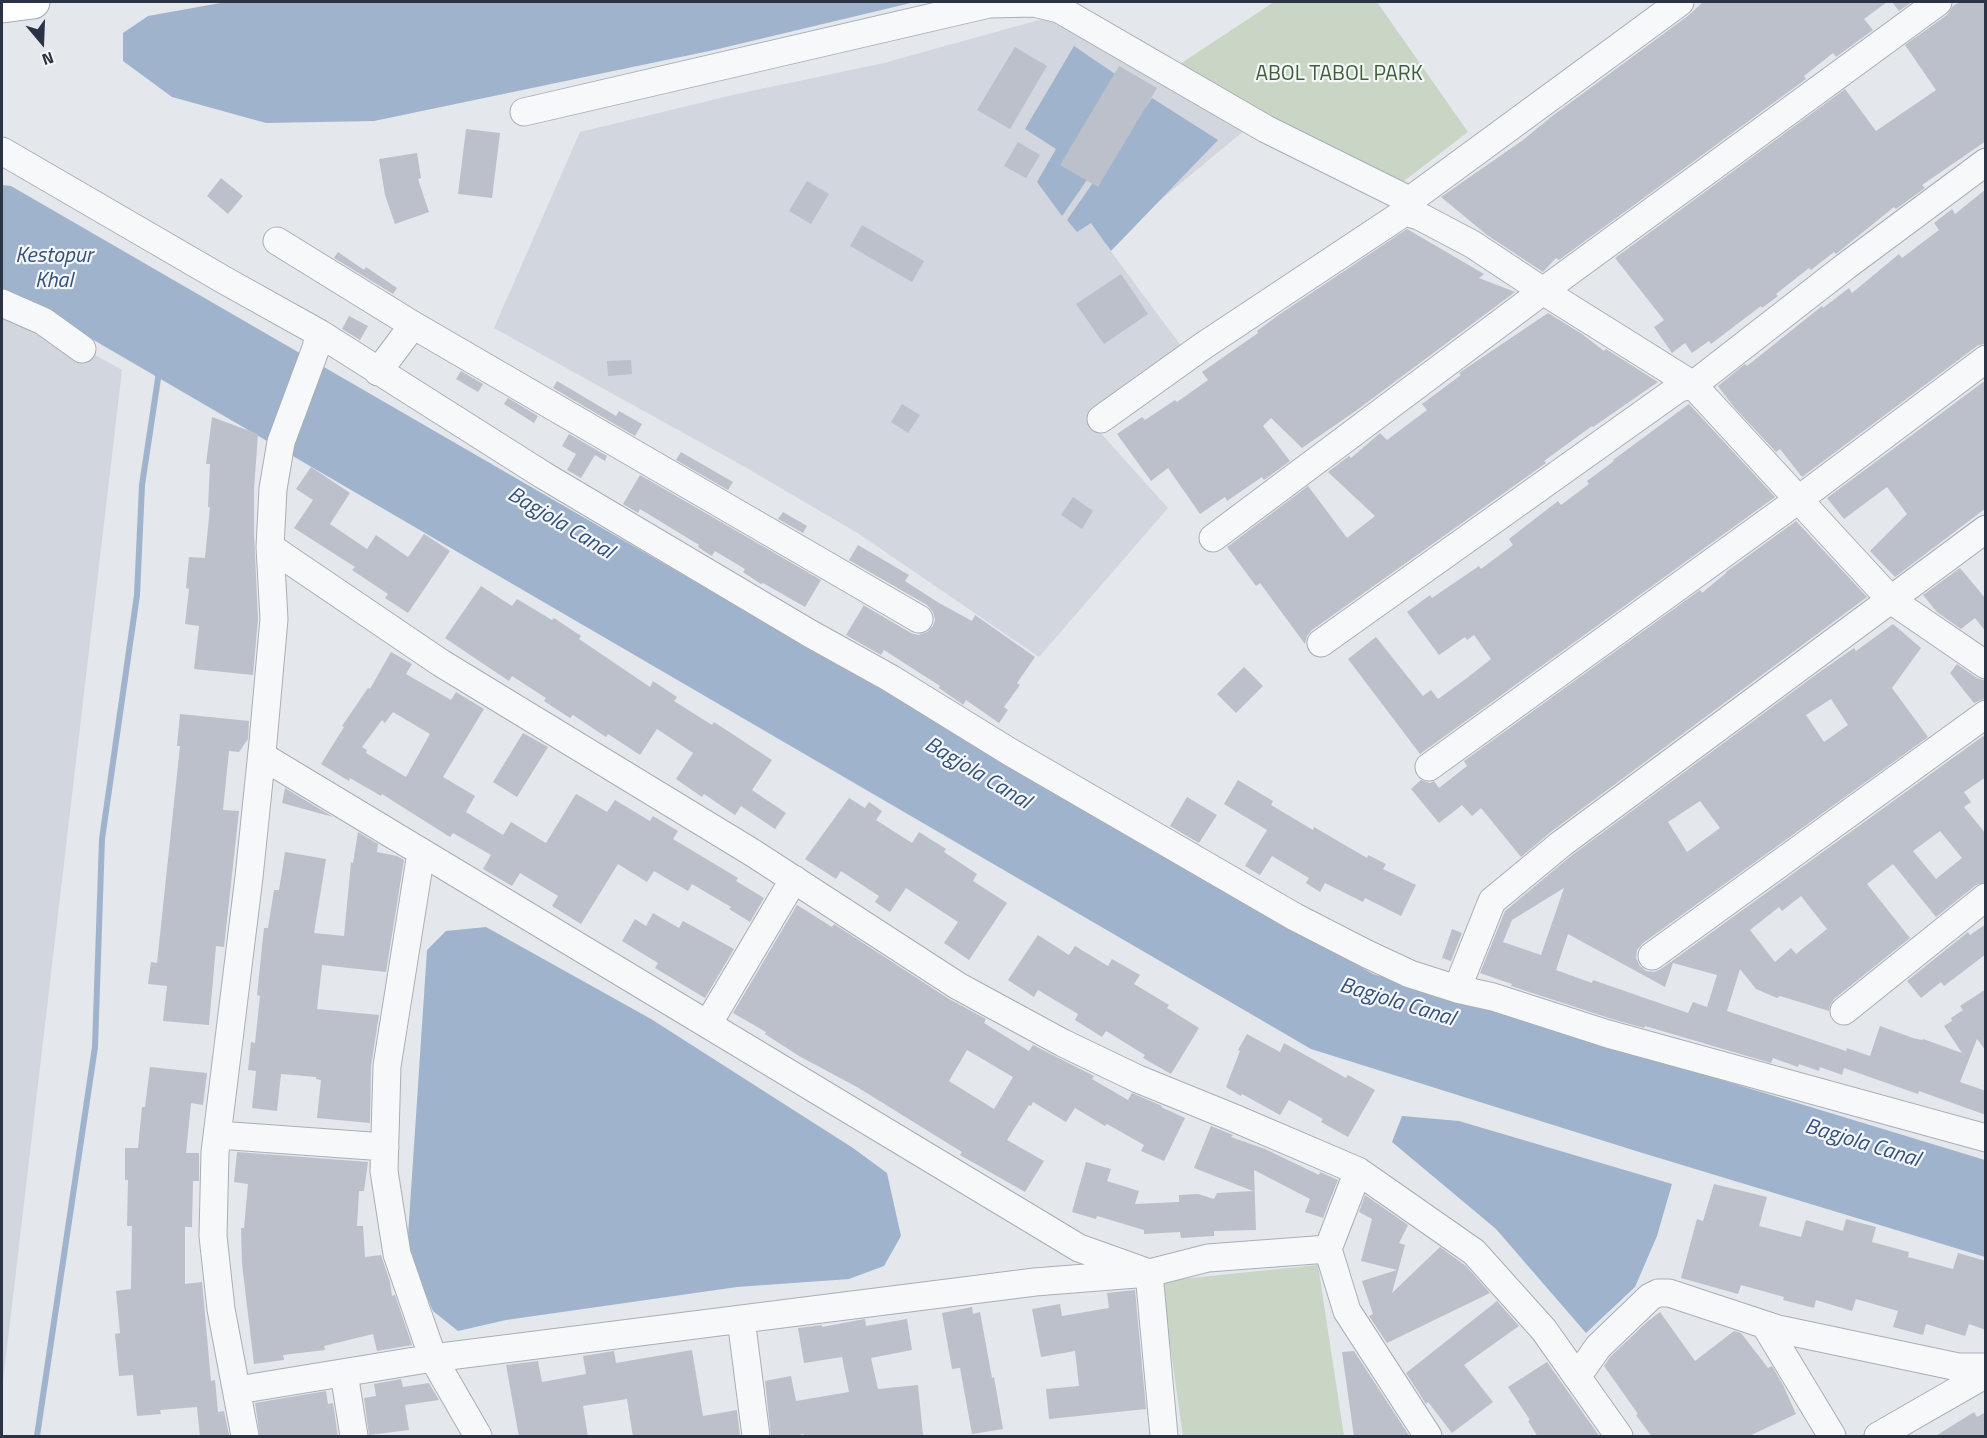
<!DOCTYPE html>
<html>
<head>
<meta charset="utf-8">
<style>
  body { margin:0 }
  #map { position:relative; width:1987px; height:1438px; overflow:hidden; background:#e4e7ec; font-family:"Titillium Web",sans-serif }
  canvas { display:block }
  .frame { position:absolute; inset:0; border:3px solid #2b3445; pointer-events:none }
  .north { position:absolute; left:12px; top:12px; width:60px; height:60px; -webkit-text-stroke:4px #f4f6f9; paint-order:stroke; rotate:161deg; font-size:16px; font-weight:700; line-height:24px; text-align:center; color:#2b3445 }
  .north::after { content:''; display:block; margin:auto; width:21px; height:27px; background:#2b3445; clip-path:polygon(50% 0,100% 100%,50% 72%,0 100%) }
</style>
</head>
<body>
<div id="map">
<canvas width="1987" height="1438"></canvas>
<div class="frame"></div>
<div class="north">N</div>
</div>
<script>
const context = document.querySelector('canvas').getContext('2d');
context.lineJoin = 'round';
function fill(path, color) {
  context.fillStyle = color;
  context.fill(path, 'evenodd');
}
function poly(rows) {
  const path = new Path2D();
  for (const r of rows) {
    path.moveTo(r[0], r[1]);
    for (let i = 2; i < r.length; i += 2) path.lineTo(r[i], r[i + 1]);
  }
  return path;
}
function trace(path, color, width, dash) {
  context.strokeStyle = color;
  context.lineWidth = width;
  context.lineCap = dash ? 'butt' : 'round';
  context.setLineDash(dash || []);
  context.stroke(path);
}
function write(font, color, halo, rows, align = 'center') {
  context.font = font + ' "Titillium Web",sans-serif';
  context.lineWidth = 4.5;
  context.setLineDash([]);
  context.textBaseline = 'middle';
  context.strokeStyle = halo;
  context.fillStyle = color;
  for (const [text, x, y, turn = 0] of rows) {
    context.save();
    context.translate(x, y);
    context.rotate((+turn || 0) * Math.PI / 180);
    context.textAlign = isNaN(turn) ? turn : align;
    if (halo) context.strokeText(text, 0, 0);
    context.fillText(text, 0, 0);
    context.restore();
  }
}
fill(poly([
  [1046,18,1245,130,1106,245,1185,351,1088,419,1168,508,1039,657,859,534,745,467,494,328,580,132,737,94,884,63],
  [2,306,13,309,122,370,2,1390]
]), '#d2d6de');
fill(poly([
  [1274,2,1377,2,1468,132,1391,191,1180,64],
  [1318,1265,1344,1436,1183,1436,1161,1281]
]), '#c9d6c5');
fill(poly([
  [226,2,915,2,714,50,374,121,266,123,172,97,123,61,123,33,148,16],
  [1074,46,1146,95,1062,216,1037,182,1056,149,1025,129],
  [1152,98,1218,140,1111,251,1091,223,1077,232,1067,220],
  [2,185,11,186,1373,974,1985,1160,1985,1257,1636,1151,1311,1049,85,335,2,304],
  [486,927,651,1019,853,1148,887,1173,901,1236,884,1266,849,1279,737,1287,506,1320,458,1331,433,1311,407,1251,427,950,446,931],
  [1402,1116,1459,1121,1672,1184,1657,1236,1635,1287,1586,1333,1496,1229,1392,1142]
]), '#9fb4cc');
trace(poly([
  [37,1436,95,1047,102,839,137,595,142,485,159,372]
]), '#9fb4cc', 6);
fill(poly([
  [1703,2,1887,2,1864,19,1873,30,1836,57,1833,53,1804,76,1806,79,1559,260,1556,258,1543,272,1487,235,1441,197,1523,140,1551,117,1689,15],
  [1892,2,1912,2,1899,11],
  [1960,2,1986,2,1986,141,1922,185,1925,188,1896,209,1894,207,1836,254,1834,252,1811,270,1809,268,1776,294,1778,296,1762,308,1761,306,1711,344,1709,341,1692,353,1685,343,1672,353,1654,327,1664,320,1615,258,1845,89,1876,131,1936,90,1905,45,1947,15,1953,6],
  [1015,47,1047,66,1010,129,977,110],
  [1119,66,1157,88,1098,187,1060,165],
  [466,129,500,133,492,198,458,194],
  [1018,142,1040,155,1026,178,1004,166],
  [417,153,421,178,418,179,429,212,395,224,385,195,379,159],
  [221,178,243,196,228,214,207,196],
  [807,181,829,194,811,224,789,211],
  [1986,189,1986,343,1977,346,1802,477,1780,449,1776,452,1734,407,1718,386,1745,364,1747,366,1822,306,1823,308,1849,288,1852,293,1899,254,1902,258,1939,230,1934,223,1952,209,1955,214],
  [862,225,924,261,912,282,850,246],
  [1407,229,1484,274,1479,278,1515,292,1357,410,1302,448,1271,418,1263,426,1290,461,1264,480,1262,477,1227,501,1225,497,1200,514,1168,468,1151,481,1117,434,1142,417,1145,420,1175,400,1177,402,1208,380,1202,372,1258,333,1257,331,1280,314],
  [338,252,364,270,366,267,397,288,393,294,334,258],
  [1121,274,1148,314,1104,344,1076,304],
  [1548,313,1582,334,1604,351,1606,349,1658,382,1593,427,1592,426,1544,461,1546,463,1312,630,1307,636,1305,644,1260,583,1256,586,1227,547,1308,486,1347,538,1375,516,1328,472,1349,456,1351,458,1380,433,1387,440,1427,410,1422,404,1461,375,1459,373],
  [349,316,368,326,360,340,342,329],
  [631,360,632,374,608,376,607,361],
  [461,371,483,384,478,392,456,379],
  [1986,380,1986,508,1895,577,1870,551,1907,514,1887,487,1844,519,1827,498],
  [557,381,616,416,619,411,642,424,635,436,553,388],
  [508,398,538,416,534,423,504,404],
  [902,404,920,415,908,433,891,422],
  [1689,404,1775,497,1420,754,1348,659,1376,637,1423,696,1431,690,1438,699,1467,678,1491,659,1474,635,1467,640,1465,637,1439,655,1407,612,1430,595,1432,598,1479,566,1481,569,1513,545,1509,539,1532,521,1558,501,1561,505,1589,484,1587,481,1614,461,1613,460],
  [212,417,258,434,254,489,254,533,258,619,253,675,194,669,199,626,185,624,189,589,186,588,189,557,205,558,210,507,208,507,210,464,206,464],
  [569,434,607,456,605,461,595,455,581,478,567,470,576,454,562,446],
  [681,452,733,482,728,490,676,460],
  [311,467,350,493,330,524,367,549,376,535,408,557,424,534,450,551,408,613,385,598,388,594,352,570,355,567,294,528,313,500,296,489],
  [640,475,821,580,805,607,763,583,761,584,743,572,745,569,715,551,712,556,698,547,699,545,640,509,638,513,623,504],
  [1073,497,1093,511,1082,529,1061,515],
  [783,512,807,526,803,533,778,519],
  [1796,521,1867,597,1552,831,1521,857,1481,808,1472,816,1462,805,1439,823,1411,789,1421,780,1430,783,1434,781,1439,788,1467,766,1464,761,1700,590,1702,593,1726,573,1726,572],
  [858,545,909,575,905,581,939,603,972,621,975,615,1035,657,1017,683,1020,685,1004,707,1008,710,999,723,966,700,963,705,962,704,939,688,940,686,884,650,881,655,846,635,864,605,858,602,911,633,918,635,927,632,933,626,935,620,933,612,927,605,849,560],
  [1960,568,1986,599,1986,632,1975,618,1961,629,1937,612,1923,595],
  [481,586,512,606,517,599,552,620,554,618,581,636,579,639,650,687,653,681,677,697,674,701,712,725,714,722,772,760,752,790,786,813,775,829,741,806,735,815,704,794,702,797,676,779,693,753,657,729,640,755,608,734,606,737,573,715,570,718,544,701,546,698,512,676,509,681,445,638],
  [1893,624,1921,648,1892,688,1928,737,1643,943,1637,950,1636,958,1640,966,1646,971,1654,972,1661,969,1986,734,1986,777,1964,792,1971,802,1964,807,1986,834,1986,882,1976,885,1936,917,1893,864,1867,884,1910,938,1834,999,1830,1005,1829,1011,1780,996,1777,998,1756,989,1740,969,1727,1011,1846,1051,1847,1048,1870,1056,1880,1026,1913,1038,1922,1040,1923,1039,1962,1053,1944,1026,1952,1021,1951,1018,1963,1010,1960,1006,1986,989,1986,1051,1977,1039,1960,1082,1986,1091,1986,1115,1919,1091,1918,1094,1844,1068,1842,1075,1820,1067,1819,1071,1799,1064,1798,1067,1773,1058,1771,1063,1645,1026,1644,1028,1612,1019,1511,986,1512,984,1480,973,1505,911,1571,856,1814,676,1854,648,1856,651],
  [1831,699,1848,725,1824,742,1806,715],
  [1700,801,1720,828,1687,852,1668,822],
  [1940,831,1962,858,1936,879,1913,851],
  [1564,888,1541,955,1503,942,1512,920],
  [1801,896,1827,929,1796,954,1791,948,1775,962,1750,930,1779,907,1782,911],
  [1568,934,1665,987,1673,963,1717,975,1707,1007,1693,1002,1688,1013,1593,980,1592,983,1556,970],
  [391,652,412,664,406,674,451,700,456,692,484,709,443,777,475,796,466,812,503,835,511,822,546,843,576,794,607,812,615,800,650,821,653,816,678,831,673,839,738,878,736,881,764,898,750,922,729,909,731,907,692,884,688,891,654,871,647,882,618,864,581,924,552,906,558,896,520,873,512,886,483,869,491,855,453,833,450,837,382,794,381,796,350,778,349,781,321,764,344,727,342,726,368,688,370,689],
  [393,712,430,734,406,777,366,753,367,750,362,747,382,720,385,723],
  [1957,664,1977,678,1986,681,1986,698,1974,703,1950,673],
  [1244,667,1263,686,1236,713,1217,694],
  [180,714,249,721,248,739,239,752,229,751,223,810,239,811,224,947,216,946,209,1025,163,1021,167,986,148,984,151,962,157,963,180,746,177,746],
  [523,733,548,747,517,797,493,782],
  [1238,780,1273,801,1271,805,1313,830,1314,827,1367,858,1368,855,1386,864,1383,869,1416,885,1401,916,1365,898,1363,902,1325,883,1320,892,1306,883,1309,878,1272,856,1260,875,1245,866,1267,830,1224,804],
  [285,788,333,817,282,803],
  [1187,797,1217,815,1199,843,1170,826],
  [849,798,865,808,869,802,882,811,876,820,912,843,919,832,946,849,944,852,977,874,973,881,1007,903,969,960,944,943,958,922,906,888,890,912,875,902,879,896,841,871,836,879,805,859],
  [358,832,378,844,377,852,397,856,404,860,386,972,322,965,317,1009,379,1015,371,1066,370,1123,317,1118,321,1080,316,1079,316,1077,281,1074,277,1111,252,1108,256,1071,248,1070,251,1042,255,1043,260,996,257,995,264,928,268,928,274,890,279,890,285,852,326,859,314,933,344,936,351,862,353,863],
  [797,905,832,927,834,924,949,999,986,1019,984,1023,1029,1051,1033,1045,1094,1076,1092,1079,1128,1100,1132,1093,1162,1106,1161,1107,1185,1118,1164,1161,1141,1151,1144,1145,1107,1124,1105,1126,1075,1108,1066,1122,1033,1102,1031,1106,1029,1105,1007,1140,1044,1161,1025,1192,960,1155,962,1152,857,1087,799,1056,765,1034,766,1032,733,1013],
  [967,1050,1013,1077,994,1109,949,1081],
  [653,913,679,928,683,921,734,949,705,998,655,968,658,963,622,941,635,919,646,926],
  [1986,924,1986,954,1944,986,1941,982,1921,998,1907,981,1968,932,1970,935],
  [1452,929,1462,933,1451,961,1442,958],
  [1038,935,1069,955,1075,946,1108,966,1112,959,1140,975,1134,984,1169,1005,1167,1008,1199,1028,1171,1074,1143,1058,1145,1055,1106,1031,1102,1037,1075,1020,1078,1014,1038,990,1034,997,1008,980],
  [1247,1034,1280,1052,1284,1043,1346,1078,1348,1075,1375,1090,1348,1137,1321,1122,1323,1119,1289,1100,1280,1115,1242,1094,1241,1096,1226,1087,1240,1051,1238,1050],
  [150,1067,207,1073,203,1105,191,1103,186,1153,199,1153,199,1181,193,1181,192,1227,185,1227,185,1284,202,1282,211,1381,215,1380,218,1412,224,1411,229,1435,200,1437,197,1407,160,1410,161,1414,137,1416,133,1375,119,1376,115,1334,120,1333,116,1291,131,1289,132,1226,127,1226,128,1180,125,1180,125,1148,138,1148,142,1107,145,1107],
  [1211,1126,1233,1135,1231,1137,1265,1149,1319,1175,1320,1172,1338,1180,1323,1218,1305,1212,1310,1199,1254,1170,1256,1230,1214,1231,1214,1236,1181,1238,1180,1232,1144,1234,1144,1230,1097,1216,1096,1219,1072,1212,1086,1162,1111,1169,1107,1181,1139,1191,1135,1204,1179,1202,1179,1195,1198,1194,1214,1199,1217,1193,1253,1191,1194,1168],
  [237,1152,368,1162,364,1191,359,1191,357,1226,363,1226,365,1257,381,1255,390,1282,392,1296,395,1295,412,1345,377,1351,373,1334,324,1346,325,1350,283,1355,284,1360,254,1364,242,1264,241,1228,244,1228,248,1184,234,1182],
  [1714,1184,1767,1197,1759,1226,1801,1237,1806,1220,1843,1231,1846,1219,1876,1227,1872,1242,1909,1252,1908,1257,1953,1269,1958,1253,1986,1261,1986,1330,1969,1324,1965,1336,1926,1324,1923,1335,1893,1327,1898,1311,1856,1299,1852,1311,1816,1300,1814,1308,1783,1300,1784,1297,1741,1285,1738,1294,1681,1278,1697,1219,1703,1221],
  [1365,1195,1408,1225,1399,1243,1405,1245,1392,1293,1440,1247,1466,1266,1490,1293,1387,1343,1369,1316,1373,1314,1362,1281,1397,1270,1361,1261,1372,1219,1359,1212],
  [1135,1290,1146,1409,1049,1419,1046,1389,1079,1386,1075,1351,1041,1357,1032,1309,1060,1304,1062,1316,1109,1308,1107,1293],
  [1497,1301,1519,1326,1464,1365,1493,1402,1452,1433,1428,1402,1426,1404,1406,1373],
  [972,1307,973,1314,980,1312,992,1378,994,1377,1003,1429,972,1434,960,1368,952,1369,942,1313],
  [1660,1312,1695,1361,1734,1331,1741,1333,1768,1368,1772,1366,1783,1385,1796,1414,1747,1437,1652,1437,1636,1415,1638,1414,1604,1366,1610,1357,1647,1322],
  [865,1319,866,1326,907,1319,912,1350,871,1358,878,1389,918,1385,923,1435,804,1437,804,1434,788,1437,771,1437,765,1381,791,1376,796,1401,849,1392,842,1357,804,1363,798,1328,822,1325,822,1327],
  [692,1350,703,1416,737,1410,740,1437,633,1437,627,1399,583,1406,588,1437,519,1437,506,1365,538,1361,542,1382,586,1374,583,1356,614,1351,616,1363],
  [1354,1351,1410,1437,1354,1437,1342,1352],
  [1547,1362,1600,1437,1538,1437,1528,1421,1530,1420,1508,1387],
  [401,1379,403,1387,429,1383,439,1400,405,1405,409,1430,369,1435,364,1398,376,1396,374,1384],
  [326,1391,328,1404,333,1403,338,1437,260,1437,255,1403],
  [1974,1412,1977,1417,1986,1412,1986,1437,1934,1437]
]), '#bbc0ca');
const minor = poly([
  [1680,2,1413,198,1405,212,1419,216,1472,244,1543,291,1693,385,1891,600,1986,665],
  [524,112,989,4,1034,3,1059,9,1266,129,1411,201],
  [2,151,224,280,319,333,543,475,809,633,890,678,1010,752,1295,917,1367,954,1410,974,1457,989,1493,997,1608,1034,1986,1138],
  [277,241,413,325,919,619],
  [2,303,43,321,82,349],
  [378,372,413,325],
  [1101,419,1203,346,1405,212],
  [1213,538,1543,291,1938,2],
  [270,547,441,663,753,853,958,986,1063,1043,1138,1079,1234,1118,1358,1171,1474,1252,1544,1330,1619,1436],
  [1321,643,1679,388,1693,385,1846,266,1986,162],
  [262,756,1079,1248,1149,1273,1164,1436],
  [1429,767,1798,500,1986,359],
  [421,853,387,1066,384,1171,397,1254,433,1358,478,1436],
  [1652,956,1986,714],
  [1457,989,1492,901,1561,844,1986,529],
  [1844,1011,1986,897],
  [708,1024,794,879],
  [218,1135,385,1147],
  [1358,1171,1328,1249,1347,1311,1428,1436],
  [741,1319,756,1436],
  [1765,1325,1832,1436],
  [344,1373,354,1436],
  [1577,1377,1598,1347,1650,1297,1658,1293,1669,1293,1778,1329,1958,1367,1986,1367],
  [238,1390,433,1358,1035,1282,1149,1273,1208,1258,1328,1249],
  [245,1436,221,1309,213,1236,215,1152,249,877,263,742,274,619,270,547,273,489,281,442,316,348,319,333],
  [1878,1436,1986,1374]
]);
const major = poly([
  [2,6,33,2]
]);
trace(minor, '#a9aeb7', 29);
trace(major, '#a3abb8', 35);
trace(minor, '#f7f8fa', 27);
trace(major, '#fff', 33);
write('21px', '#3f6138', '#f4f6f9', [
  ["ABOL TABOL PARK",1339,75]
]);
write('italic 22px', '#34527a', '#f4f6f9', [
  ["Kestopur",54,257],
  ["Khal",54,282],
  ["Bagjola Canal",560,524,31],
  ["Bagjola Canal",977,774,31],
  ["Bagjola Canal",1397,1003,17],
  ["Bagjola Canal",1862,1144,17]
]);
</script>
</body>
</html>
